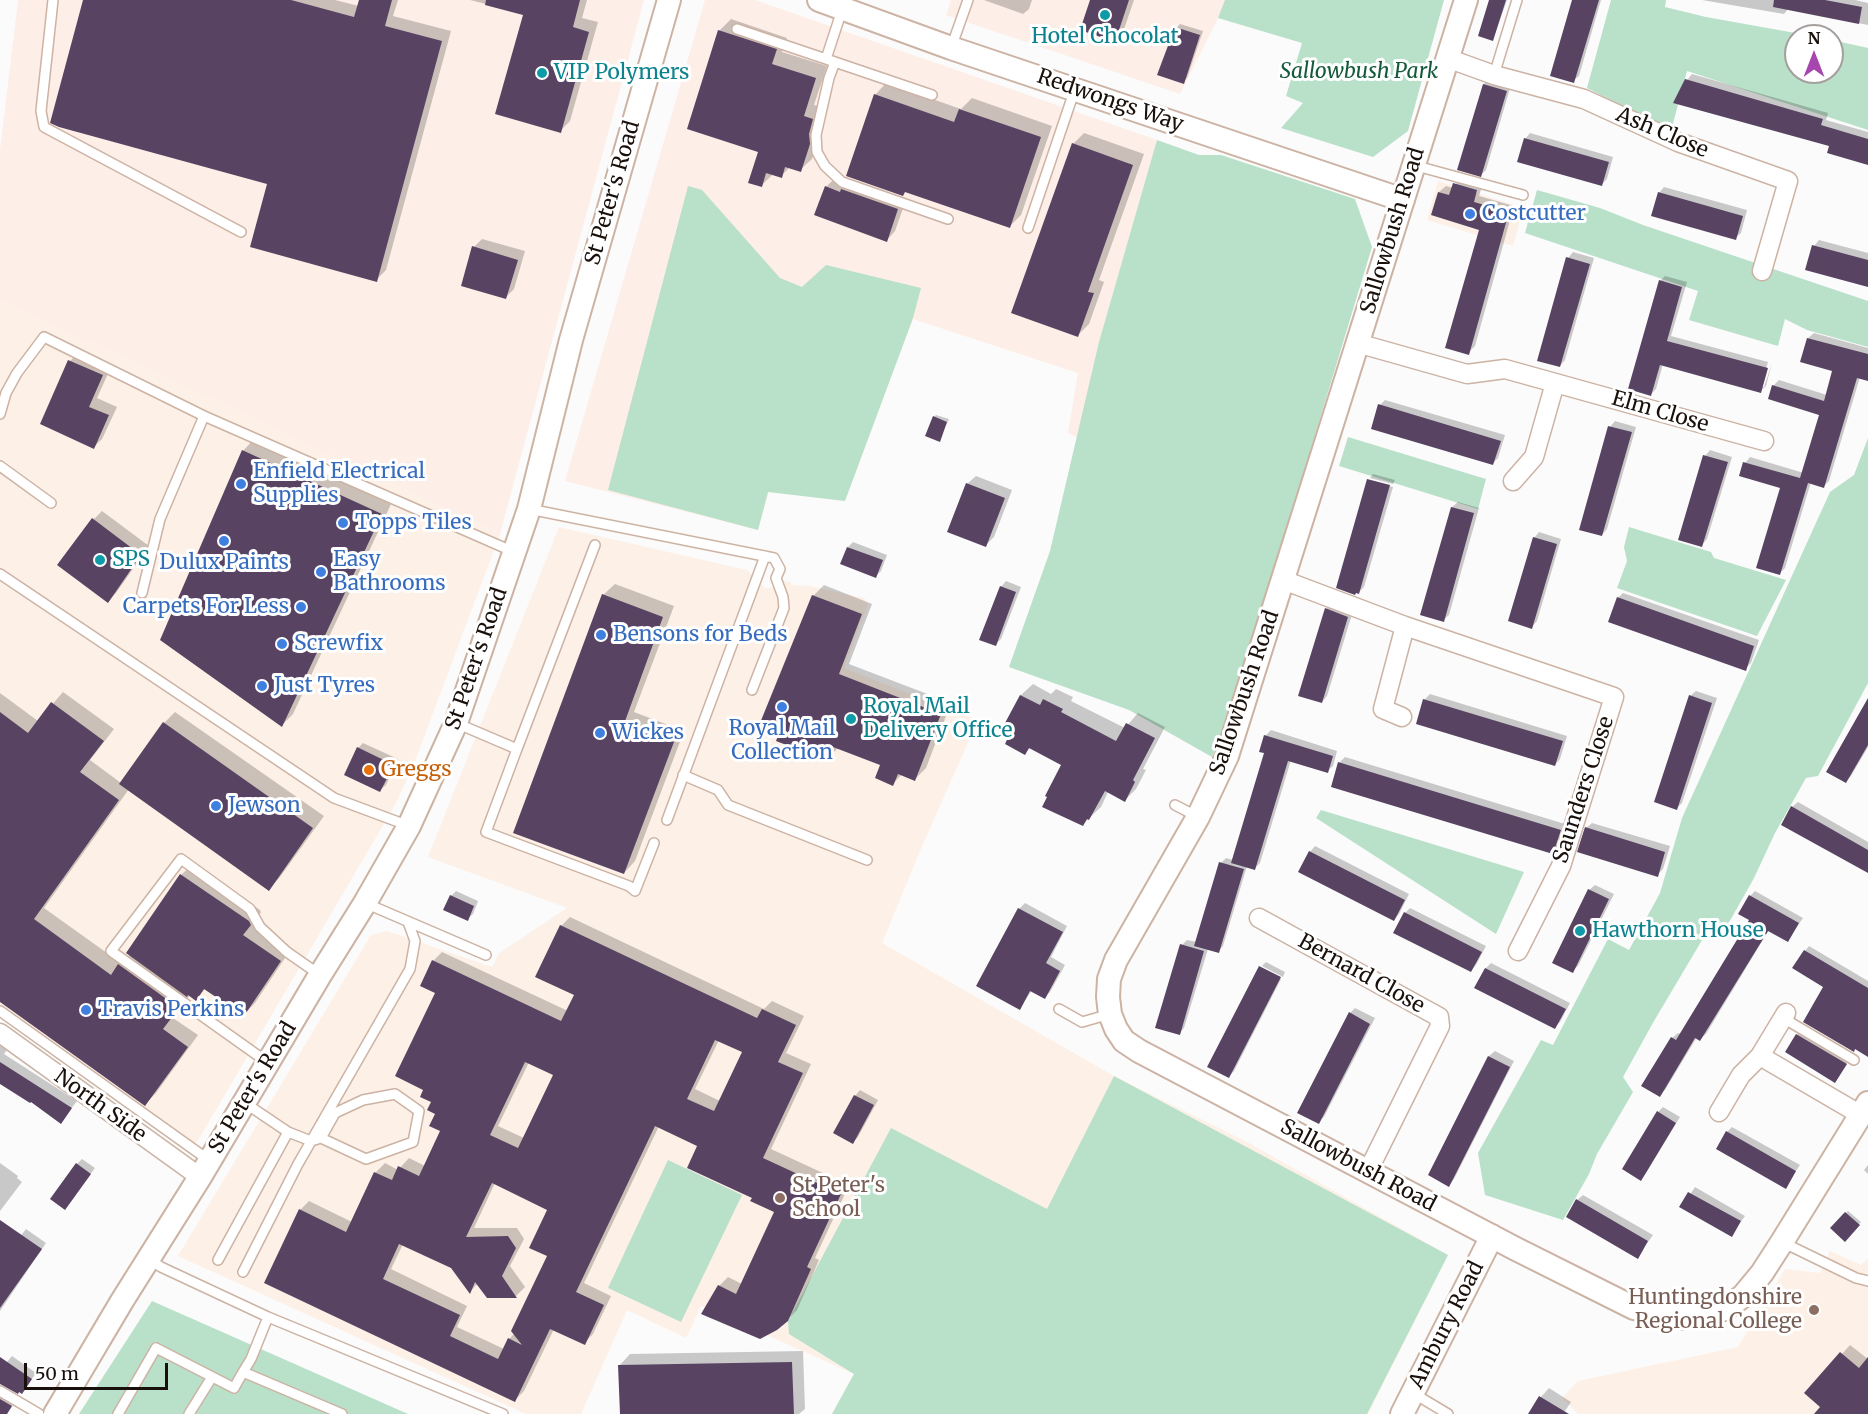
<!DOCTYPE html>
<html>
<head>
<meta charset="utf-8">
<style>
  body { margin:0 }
  #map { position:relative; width:1868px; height:1414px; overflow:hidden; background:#fbfbfb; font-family:Merriweather,serif }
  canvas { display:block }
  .north { position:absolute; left:1784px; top:24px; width:60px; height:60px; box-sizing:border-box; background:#fff; border:2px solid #a39f9d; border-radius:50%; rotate:0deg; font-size:16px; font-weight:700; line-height:24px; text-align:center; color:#19100b }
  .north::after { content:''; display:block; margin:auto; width:21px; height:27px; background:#a646ae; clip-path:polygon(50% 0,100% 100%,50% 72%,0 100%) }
  .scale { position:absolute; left:24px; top:1363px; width:144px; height:27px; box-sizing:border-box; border:3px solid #19100b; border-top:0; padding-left:8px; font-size:18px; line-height:21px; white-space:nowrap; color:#19100b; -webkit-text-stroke:4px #fff; paint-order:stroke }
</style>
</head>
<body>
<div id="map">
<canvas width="1868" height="1414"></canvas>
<div class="north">N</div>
<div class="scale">50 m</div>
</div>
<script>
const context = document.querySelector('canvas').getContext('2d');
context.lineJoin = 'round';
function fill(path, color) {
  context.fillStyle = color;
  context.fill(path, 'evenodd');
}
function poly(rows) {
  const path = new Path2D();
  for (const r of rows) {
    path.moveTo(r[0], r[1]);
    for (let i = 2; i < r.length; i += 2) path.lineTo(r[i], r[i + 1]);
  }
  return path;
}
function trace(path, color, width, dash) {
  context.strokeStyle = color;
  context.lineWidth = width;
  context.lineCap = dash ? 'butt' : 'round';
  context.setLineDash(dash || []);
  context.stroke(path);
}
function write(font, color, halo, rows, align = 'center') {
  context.font = font + ' Merriweather,serif';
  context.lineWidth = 6;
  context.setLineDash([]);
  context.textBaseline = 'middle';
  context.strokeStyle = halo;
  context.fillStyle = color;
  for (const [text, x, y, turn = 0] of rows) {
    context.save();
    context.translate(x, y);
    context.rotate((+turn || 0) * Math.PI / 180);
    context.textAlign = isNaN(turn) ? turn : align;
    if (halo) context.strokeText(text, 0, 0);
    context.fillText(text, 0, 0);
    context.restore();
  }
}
fill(poly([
  [1438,181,1524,208,1513,246,1427,220],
  [0,300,500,534,412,769,395,805,190,1154,0,1017],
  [559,527,747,570,765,588,779,587,779,580,791,582,791,585,810,586,864,598,868,604,844,668,978,720,923,844,882,943,1114,1076,1247,1142,1448,1255,1368,1414,832,1414,854,1374,701,1306,686,1338,627,1310,581,1414,526,1414,178,1256,371,935,387,931,492,967,499,953,567,908,428,857],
  [1830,1251,1861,1265,1868,1258,1868,1414,1578,1414,1562,1398,1578,1381,1738,1347,1785,1269,1820,1273]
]), '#fdf0e7');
fill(poly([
  [18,0,644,0,500,534,0,300,0,150],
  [705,0,755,0,1157,140,1077,437,1068,433,1078,373,913,319,852,482,777,462,758,530,565,481],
  [951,0,1227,0,1180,94,946,15]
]), '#fdeee8');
fill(poly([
  [1225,0,1444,0,1408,131,1373,157,1281,128,1303,103,1286,96,1302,43,1218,18],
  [1611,0,1666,0,1665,7,1706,17,1812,36,1796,36,1796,72,1832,72,1832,40,1868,48,1868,130,1687,71,1671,131,1587,88],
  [1157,140,1199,155,1221,155,1355,199,1372,247,1231,712,1212,757,1129,710,1009,667,1050,551,1099,342],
  [688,186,702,190,780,278,802,287,826,265,921,288,913,318,845,501,768,492,758,530,608,490],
  [1537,190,1600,208,1643,225,1868,301,1868,347,1807,330,1785,319,1778,346,1689,320,1698,291,1525,233],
  [1348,437,1486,479,1478,509,1339,466],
  [1868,438,1868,683,1818,776,1806,778,1775,833,1754,878,1727,926,1711,925,1654,1021,1623,1077,1633,1092,1597,1154,1589,1174,1563,1220,1485,1195,1478,1153,1541,1040,1553,1045,1608,939,1629,950,1660,893,1682,818,1830,492,1854,475],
  [1629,527,1711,552,1714,558,1786,580,1757,636,1617,588,1627,561,1624,547],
  [1321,810,1524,872,1496,934,1316,818],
  [1114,1076,1448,1255,1367,1414,832,1414,854,1374,789,1334,788,1321,891,1128,1047,1209],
  [668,1160,742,1195,681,1322,608,1288],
  [152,1301,408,1414,79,1414]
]), '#b9e0c9');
fill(poly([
  [84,0,335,0,359,6,360,0,398,0,393,16,451,31,386,270,376,280,269,183],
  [470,0,587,0,582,18,598,22,570,121,560,131,525,14],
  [984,0,1032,0,1029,9,1023,14],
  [1092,0,1134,0,1123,32,1115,40],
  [1491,0,1507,0,1493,39],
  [1575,0,1601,0,1579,76,1573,81],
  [1702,0,1855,0,1868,3,1868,25,1788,9,1784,14],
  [731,19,787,38,782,52,827,66,814,105,823,107,821,131,812,159,800,170,790,167,781,176,773,174,762,185,760,151,719,31],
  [1180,24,1203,31,1187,78,1183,82,1176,28],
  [1692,74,1828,113,1826,120,1868,132,1868,163,1687,80],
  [1489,79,1511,85,1486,170,1481,175,1484,84],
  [886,83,961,109,972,98,1052,126,1021,215,1010,226,875,95],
  [1084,133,1144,154,1099,280,1104,282,1089,324,1078,335,1073,144],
  [1530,133,1613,157,1607,179,1602,184,1525,139],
  [1461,177,1483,183,1479,196,1514,206,1475,346,1468,353,1481,229,1433,214,1439,192,1446,186,1453,188],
  [834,179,906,200,895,231,887,240,826,187],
  [1664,187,1747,210,1741,233,1735,238,1659,193],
  [482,239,525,251,514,289,506,297,474,247],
  [1819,240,1868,253,1868,285,1814,246],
  [1573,252,1594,258,1565,360,1560,366,1568,258],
  [1665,276,1687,282,1671,336,1768,362,1761,387,1764,387,1772,363,1766,386,1760,391,1663,364,1656,389,1651,394,1660,281],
  [1814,333,1868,348,1868,379,1860,377,1829,481,1824,486,1811,482,1785,568,1780,573,1782,487,1745,463,1750,457,1804,473,1821,414,1773,386,1779,380,1827,395,1834,370,1808,338],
  [78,353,111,367,97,398,117,407,102,439,94,447,70,361],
  [1385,400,1505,435,1498,458,1493,463,1380,405],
  [936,415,949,419,939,440,934,417],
  [1615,421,1636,427,1607,529,1602,535,1610,427],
  [254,439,392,502,293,714,282,725,243,451],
  [1710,450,1732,457,1707,539,1702,545,1705,456],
  [1373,474,1395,480,1393,484,1370,478],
  [976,476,1012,490,994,537,986,545,967,484],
  [1369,478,1369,481,1393,487,1364,587,1359,592],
  [1458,502,1479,508,1449,615,1443,620,1422,614,1452,507],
  [102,511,149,546,116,593,108,601,94,519],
  [1539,532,1561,539,1537,621,1532,627,1534,538],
  [853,542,887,555,881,571,876,576,848,547],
  [1006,581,1021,587,1001,639,995,645,1001,587],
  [615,584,674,606,634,712,684,731,635,861,624,873,603,595],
  [824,585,872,604,849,664,951,703,926,768,915,779,902,774,893,784,882,765,838,748,827,759,813,596],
  [1623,593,1759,640,1751,663,1745,669,1618,598],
  [1331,603,1353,611,1327,696,1322,702,1326,609],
  [1033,684,1051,694,1056,689,1073,697,1071,701,1125,728,1138,713,1165,727,1143,769,1146,770,1136,789,1125,800,1108,792,1101,807,1083,824,1063,764,1031,747,1025,753,1016,727,1007,722,1021,695],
  [1696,691,1717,698,1682,803,1677,808,1690,696],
  [63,692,114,729,90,760,121,783,164,723,175,712,324,816,280,877,269,889,129,789,44,908,121,963,130,955,181,875,193,864,260,910,261,912,254,924,291,949,255,1003,244,1014,206,988,195,999,190,995,173,1018,198,1035,156,1093,145,1104,0,1000,0,693,38,721],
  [1430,694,1567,736,1560,759,1555,765,1424,700],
  [1868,701,1868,747,1851,776,1846,781],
  [1271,730,1337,751,1333,766,1327,771,1291,760,1260,863,1255,868,1247,866,1223,946,1218,952,1208,949,1184,1028,1179,1034,1182,945,1187,940,1197,942,1221,863,1226,858,1233,860,1265,752,1265,736],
  [363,743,398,759,386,785,380,790,358,748],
  [1345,757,1565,824,1558,847,1552,853,1339,763],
  [1798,802,1868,842,1868,872,1792,807],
  [1592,823,1670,846,1663,869,1657,875,1586,828],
  [1315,846,1409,894,1399,914,1394,920,1310,852],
  [1595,885,1614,894,1578,966,1572,971,1589,890],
  [456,891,478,901,473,914,467,919,451,896],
  [1755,891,1803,918,1788,940,1769,930,1706,1034,1700,1039,1697,1037,1665,1090,1659,1095,1672,1038,1678,1033,1681,1034,1751,920,1750,896],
  [1025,903,1067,926,1051,957,1065,965,1050,992,1045,997,1032,990,1020,1008,978,985,1019,909],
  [1410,908,1486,946,1476,965,1471,970,1405,913],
  [570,917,764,1009,772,1001,804,1016,786,1053,811,1064,771,1149,849,1185,815,1258,819,1260,797,1310,787,1320,719,1286,728,1277,742,1284,776,1212,754,1197,699,1146,659,1126,584,1283,611,1296,593,1334,584,1343,554,1329,524,1391,515,1400,300,1210,309,1201,352,1222,376,1172,385,1163,398,1170,409,1158,425,1166,442,1131,433,1101,425,1089,437,992,433,961,442,952,568,1011,576,994,561,926],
  [719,1040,744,1051,720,1101,695,1089],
  [529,1062,555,1074,524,1138,498,1126],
  [495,1183,549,1209,549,1255,515,1333,509,1339,504,1349,457,1327,467,1306,391,1269,403,1244,452,1267,470,1292,478,1283,488,1296,516,1296,525,1287,510,1266,524,1239,517,1228,474,1228],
  [1809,946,1868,981,1868,1048,1825,986,1805,951],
  [1266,962,1285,972,1283,977,1262,966],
  [1491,963,1570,1003,1560,1022,1555,1027,1476,987,1486,968],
  [1260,968,1281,979,1234,1071,1229,1076],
  [1355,1008,1375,1018,1324,1117,1318,1122,1350,1013],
  [1799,1032,1848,1061,1837,1078,1787,1052],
  [0,1038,10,1045,4,1054,77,1101,61,1122,31,1100,0,1082],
  [1495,1051,1514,1061,1454,1179,1449,1185,1430,1175,1489,1056],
  [860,1090,878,1100,858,1137,853,1142,855,1096],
  [1663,1107,1680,1117,1646,1173,1641,1179,1658,1112],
  [1732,1127,1800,1165,1785,1187,1727,1132],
  [82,1159,95,1168,65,1208,77,1164],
  [0,1163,18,1176,17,1178,22,1182,0,1211],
  [1868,1165,1868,1174,1864,1170],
  [1695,1187,1745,1216,1731,1235,1682,1207],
  [1583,1195,1653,1235,1637,1257,1577,1200],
  [1848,1211,1861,1222,1845,1240,1832,1228],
  [26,1229,46,1243,0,1311,0,1263],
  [1850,1345,1868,1359,1868,1414,1816,1414,1822,1407,1807,1393],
  [803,1351,805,1409,799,1414,622,1414,619,1366,630,1354],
  [12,1356,36,1373,27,1386,0,1382,0,1370],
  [1549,1388,1571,1402,1563,1414,1530,1414,1541,1397],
  [0,1390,16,1400,7,1414,0,1414]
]), '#0003');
fill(poly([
  [83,0,291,0,354,17,359,0,392,0,385,26,442,41,377,282,250,247,267,184,59,127,50,123],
  [486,0,580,0,573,27,589,32,561,133,495,114,523,15,485,5],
  [1090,0,1129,0,1115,42,1080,30],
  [1489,0,1506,0,1493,41,1478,36],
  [1572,0,1599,0,1574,83,1550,76],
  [1774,0,1825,0,1862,7,1859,24,1773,7],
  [1175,27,1200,35,1184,84,1157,75],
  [718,30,777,49,772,64,816,78,804,116,813,119,809,134,810,144,801,172,785,167,782,178,766,173,762,187,748,183,758,152,687,129],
  [1685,79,1823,119,1821,125,1868,139,1868,165,1827,153,1829,146,1673,103],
  [1483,84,1507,91,1481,177,1457,170],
  [874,94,954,122,959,109,1041,137,1010,228,905,192,903,196,846,176],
  [1524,138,1609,162,1602,186,1517,162],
  [1072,143,1133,165,1088,292,1094,293,1078,337,1011,313],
  [1453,183,1477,190,1474,202,1509,212,1469,355,1445,348,1479,230,1431,215,1438,192,1449,195],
  [825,186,840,192,841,189,898,209,887,242,814,215],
  [1658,192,1743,216,1736,240,1651,216],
  [1812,245,1868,260,1868,287,1805,270],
  [472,246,518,260,506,299,461,286],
  [1566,257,1590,264,1560,367,1537,361],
  [1659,280,1682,287,1667,341,1768,368,1761,393,1660,365,1651,396,1628,389],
  [1807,338,1868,354,1868,381,1857,378,1824,488,1808,483,1780,575,1756,568,1780,488,1739,476,1743,462,1800,478,1819,415,1768,399,1772,385,1824,401,1832,371,1800,362],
  [68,360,103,375,89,407,109,415,94,449,40,424],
  [1378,404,1501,441,1493,465,1371,429],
  [933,416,947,422,940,442,925,436],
  [1608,426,1632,432,1602,536,1579,530],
  [242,450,382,514,282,727,160,640],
  [1703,455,1728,462,1702,547,1678,540],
  [1367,479,1390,485,1359,594,1356,593,1355,595,1336,588],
  [966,483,1005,498,986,547,947,532],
  [1451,507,1474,513,1444,622,1420,615],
  [92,518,141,555,108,603,57,565],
  [1533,537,1557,544,1532,629,1508,621],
  [847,547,883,560,876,578,840,564],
  [1000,586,1016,592,996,646,979,640],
  [602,594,663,617,624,724,674,742,624,874,513,833],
  [812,595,862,614,839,674,941,714,915,781,898,774,893,786,875,778,880,765,833,747,828,761,776,741,780,731,760,723],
  [1617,597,1754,646,1746,671,1608,622],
  [1325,608,1348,617,1322,703,1298,696],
  [1020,695,1040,705,1043,699,1063,709,1061,712,1116,741,1126,723,1155,738,1133,780,1135,782,1125,802,1105,791,1089,820,1087,819,1083,826,1042,807,1047,797,1045,796,1061,765,1029,748,1025,755,1005,744,1013,727,1005,723],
  [1689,695,1712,703,1677,810,1654,802],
  [1868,698,1868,745,1846,783,1826,772],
  [1423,699,1563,741,1555,766,1416,724],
  [51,702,104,741,80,772,119,800,34,919,111,975,118,964,179,1008,163,1029,188,1047,145,1106,0,1002,0,712,28,733],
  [163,722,313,828,269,891,119,784],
  [1264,735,1333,756,1328,773,1288,761,1255,870,1231,863,1264,753,1259,752],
  [357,747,394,765,380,792,344,775],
  [1338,762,1561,830,1553,854,1331,787],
  [1791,806,1868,850,1868,873,1781,825],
  [1585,827,1665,852,1658,877,1577,852],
  [1309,851,1405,900,1394,921,1298,872],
  [1219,862,1244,869,1219,953,1194,946],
  [180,874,249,921,251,925,243,935,281,961,244,1016,204,989,196,1001,188,995,187,997,126,953],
  [1588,889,1609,899,1573,973,1552,963],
  [450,895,474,906,468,921,443,910],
  [1749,895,1799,923,1788,942,1768,931,1700,1041,1695,1038,1660,1097,1641,1086,1671,1037,1676,1040,1749,920,1738,914],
  [1018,908,1063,932,1046,963,1060,971,1045,999,1030,991,1020,1010,976,986],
  [1404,912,1482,952,1471,972,1393,933],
  [560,925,757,1018,762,1009,796,1025,778,1062,803,1073,763,1158,841,1194,807,1267,811,1269,788,1321,777,1330,760,1339,701,1314,718,1285,736,1294,774,1212,750,1201,752,1198,687,1168,697,1146,655,1126,576,1292,604,1305,585,1345,550,1329,515,1402,264,1283,299,1209,346,1232,374,1172,392,1180,398,1166,419,1176,440,1131,429,1126,435,1114,427,1110,431,1102,420,1097,423,1090,395,1076,435,993,420,986,432,960,561,1021,574,995,535,977],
  [715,1040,742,1052,714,1111,687,1099],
  [525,1062,553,1075,518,1148,490,1135],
  [492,1183,547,1210,529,1248,547,1256,511,1331,522,1345,508,1338,498,1359,450,1336,460,1315,383,1279,399,1244,451,1268,470,1294,475,1282,487,1298,517,1298,502,1276,516,1248,508,1236,466,1237],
  [1180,944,1204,951,1180,1035,1155,1028],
  [1804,950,1868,988,1868,1057,1855,1049,1854,1052,1803,1022,1823,987,1792,968],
  [1259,966,1281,977,1229,1078,1207,1067],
  [1485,968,1566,1009,1555,1029,1474,988],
  [1349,1012,1370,1024,1319,1124,1297,1113],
  [1796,1034,1847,1064,1835,1083,1785,1052],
  [1488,1056,1510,1067,1449,1187,1428,1175],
  [0,1062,72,1108,61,1124,31,1102,30,1103,0,1084],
  [854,1095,874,1105,853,1144,833,1133],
  [1657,1111,1676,1123,1641,1181,1622,1169],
  [1726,1131,1796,1171,1786,1189,1716,1149],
  [76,1163,91,1174,65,1210,50,1199],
  [1688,1192,1741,1221,1732,1237,1679,1207],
  [1576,1199,1648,1241,1638,1259,1566,1217],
  [1845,1212,1860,1225,1845,1242,1830,1228],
  [0,1220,42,1249,0,1308],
  [1840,1352,1859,1368,1868,1357,1868,1414,1814,1414,1820,1407,1804,1393],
  [0,1357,32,1379,22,1394,19,1392,18,1394,0,1384],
  [792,1362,794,1414,620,1414,618,1365],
  [1539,1396,1569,1414,1528,1414],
  [0,1399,12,1406,7,1414,0,1414]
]), '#584462');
const service = poly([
  [53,0,41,111,44,127,241,232],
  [842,10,826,59,932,95],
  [737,29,826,59],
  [951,48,968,0],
  [835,62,829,78,816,135,817,152,825,166,842,182,948,219],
  [1494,75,1517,0],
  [1413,165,1523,195],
  [1028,228,1075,89],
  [0,414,6,393,17,373,44,337,204,416,514,552],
  [0,466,51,503],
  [529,509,774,558,780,569,776,578,783,597,784,608,752,690],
  [0,574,334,798,409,826],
  [142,593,160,519,204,416],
  [456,723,517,749,595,545],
  [517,749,486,832,629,886,635,891,654,843],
  [683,775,718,790,728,805,867,860],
  [1175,805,1198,817],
  [667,820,765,556],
  [365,903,486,955],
  [1059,1009,1082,1022,1110,1014],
  [0,1011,210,1161],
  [1783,1018,1854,1060],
  [267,1062,111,951,181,859,250,909,260,927,287,952,320,975],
  [245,1103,288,1132,311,1141,321,1138,335,1113,363,1100,395,1094,419,1111,413,1142,366,1159,321,1138],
  [1782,1242,1856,1278,1868,1281],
  [149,1259,161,1267,268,1317,503,1414],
  [218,1260,288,1132],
  [243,1272,298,1164,410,969,415,941,408,922],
  [268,1317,251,1359,243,1372,342,1414],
  [0,1391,39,1414],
  [1413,1393,1448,1414],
  [118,1414,156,1348,234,1388,243,1372],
  [189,1414,212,1377]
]);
const minor = poly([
  [1447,58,1494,75,1584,99,1678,142,1788,181,1762,271],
  [1357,343,1467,374,1505,369,1764,441],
  [1513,481,1534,457,1555,383],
  [1283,580,1405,626,1614,697,1561,866,1518,951],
  [1402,717,1383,709,1405,626],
  [1259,918,1439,1017,1440,1026,1368,1171],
  [0,1033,200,1177],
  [1760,1056,1861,1115],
  [1719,1112,1741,1075,1760,1056,1786,1013]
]);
const tertiary = poly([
  [819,0,951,48,1403,200],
  [1466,0,1227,756,1198,817,1116,960,1109,979,1108,997,1110,1014,1116,1029,1124,1041,1139,1051,1516,1249,1634,1308,1660,1315,1683,1318,1725,1309,1743,1296,1762,1273,1782,1242,1868,1103],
  [55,1414,122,1301,200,1177,320,975,365,903,409,826,456,723,529,509,571,340,669,0],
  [1402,1414,1492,1236]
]);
trace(service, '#ccb3a4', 12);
trace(minor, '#ccb3a4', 21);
trace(tertiary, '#ccb3a4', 26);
trace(service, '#fff', 9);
trace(minor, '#fff', 18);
trace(tertiary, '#fff', 22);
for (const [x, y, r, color] of [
  [1105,15,6,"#0f9aa8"],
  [542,73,6,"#0f9aa8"],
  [1470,214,6,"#3f7fe0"],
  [241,484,6,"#3f7fe0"],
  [343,523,6,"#3f7fe0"],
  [224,541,6,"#3f7fe0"],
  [100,560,6,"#0f9aa8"],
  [321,572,6,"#3f7fe0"],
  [301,607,6,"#3f7fe0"],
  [601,635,6,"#3f7fe0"],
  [282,644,6,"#3f7fe0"],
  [262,686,6,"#3f7fe0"],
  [782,707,6,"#3f7fe0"],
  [851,719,6,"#0f9aa8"],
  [600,733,6,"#3f7fe0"],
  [369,770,6,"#e8710a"],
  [216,806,6,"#3f7fe0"],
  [1580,931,6,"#0f9aa8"],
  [86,1010,6,"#3f7fe0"],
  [780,1198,6,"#8d6e63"],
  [1814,1310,6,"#8d6e63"]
]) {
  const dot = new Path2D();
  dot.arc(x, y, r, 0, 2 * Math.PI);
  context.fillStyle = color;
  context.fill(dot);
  trace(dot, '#fff', 2);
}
write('21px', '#0d838f', '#fff', [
  ["Hotel Chocolat",1105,37,"center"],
  ["VIP Polymers",554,73],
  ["SPS",112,560],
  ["Royal Mail",863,707],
  ["Delivery Office",863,731],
  ["Hawthorn House",1592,931]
], 'left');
write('italic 21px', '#14593a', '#fff', [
  ["Sallowbush Park",1359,72]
]);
write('21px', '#19100b', '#fff', [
  ["Redwongs Way",1110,101,19],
  ["Ash Close",1662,133,23],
  ["St Peter's Road",613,193,-74],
  ["Sallowbush Road",1393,231,-73],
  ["Elm Close",1660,412,16],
  ["St Peter's Road",477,659,-71],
  ["Sallowbush Road",1245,693,-71],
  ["Saunders Close",1584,790,-72],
  ["Bernard Close",1361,974,29],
  ["St Peter's Road",253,1088,-59],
  ["North Side",100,1106,36],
  ["Sallowbush Road",1358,1166,28],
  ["Ambury Road",1447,1325,-63]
]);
write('21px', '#366cbe', '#fff', [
  ["Costcutter",1482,214],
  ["Enfield Electrical",253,472],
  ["Supplies",253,496],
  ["Topps Tiles",355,523],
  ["Easy",333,560],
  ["Bathrooms",333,584],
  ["Dulux Paints",224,563,"center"],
  ["Carpets For Less",289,607,"right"],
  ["Bensons for Beds",613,635],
  ["Screwfix",294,644],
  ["Just Tyres",274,686],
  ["Royal Mail",782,729,"center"],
  ["Collection",782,753,"center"],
  ["Wickes",612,733],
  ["Jewson",228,806],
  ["Travis Perkins",98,1010]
], 'left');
write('21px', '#c56008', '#fff', [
  ["Greggs",381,770]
], 'left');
write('21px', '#785e54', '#fff', [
  ["St Peter's",792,1186],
  ["School",792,1210],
  ["Huntingdonshire",1802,1298,"right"],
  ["Regional College",1802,1322,"right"]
], 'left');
</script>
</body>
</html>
